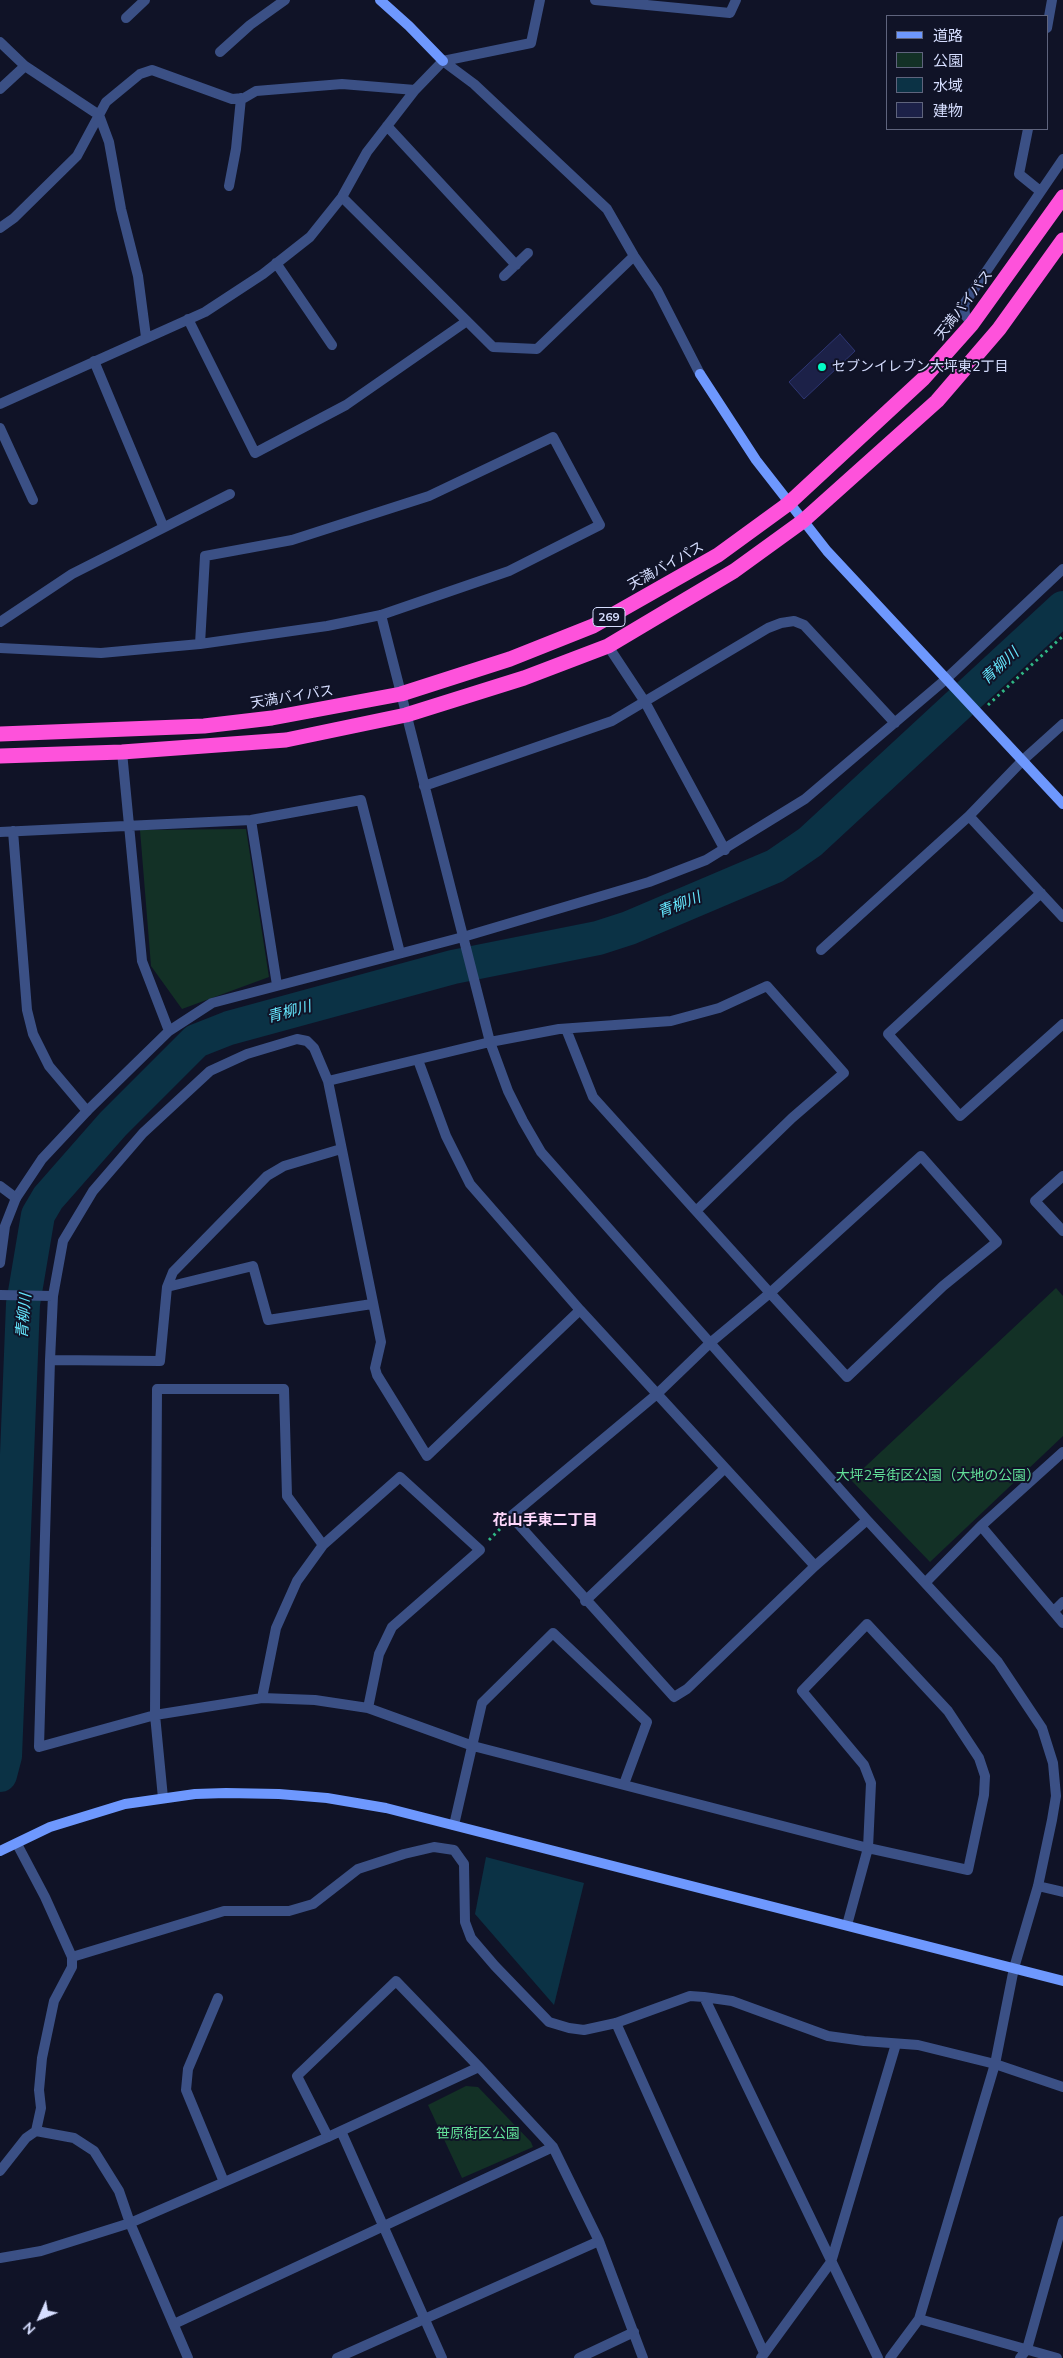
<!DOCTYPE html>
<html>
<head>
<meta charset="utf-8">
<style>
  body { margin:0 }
  #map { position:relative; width:1063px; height:2358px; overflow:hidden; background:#101327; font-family:Mulish,"Noto Sans JP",sans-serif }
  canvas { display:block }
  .legend { position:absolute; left:886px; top:15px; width:162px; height:115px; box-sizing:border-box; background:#101327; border:1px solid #5f647d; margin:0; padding:6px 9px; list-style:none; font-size:15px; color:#d6deff }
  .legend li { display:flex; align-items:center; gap:10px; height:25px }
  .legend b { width:25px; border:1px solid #5f647d }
  .north { position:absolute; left:15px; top:2293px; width:50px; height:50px; -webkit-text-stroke:4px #101327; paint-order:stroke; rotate:226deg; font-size:14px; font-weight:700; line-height:20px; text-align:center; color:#d6deff }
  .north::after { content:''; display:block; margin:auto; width:18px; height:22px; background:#d6deff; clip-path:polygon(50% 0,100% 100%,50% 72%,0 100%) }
</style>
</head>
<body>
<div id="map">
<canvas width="1063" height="2358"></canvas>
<ul class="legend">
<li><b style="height:6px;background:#6e98fe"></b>道路</li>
<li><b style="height:14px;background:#133126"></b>公園</li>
<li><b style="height:14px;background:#0b3245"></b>水域</li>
<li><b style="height:14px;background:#1c2148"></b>建物</li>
</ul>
<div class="north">N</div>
</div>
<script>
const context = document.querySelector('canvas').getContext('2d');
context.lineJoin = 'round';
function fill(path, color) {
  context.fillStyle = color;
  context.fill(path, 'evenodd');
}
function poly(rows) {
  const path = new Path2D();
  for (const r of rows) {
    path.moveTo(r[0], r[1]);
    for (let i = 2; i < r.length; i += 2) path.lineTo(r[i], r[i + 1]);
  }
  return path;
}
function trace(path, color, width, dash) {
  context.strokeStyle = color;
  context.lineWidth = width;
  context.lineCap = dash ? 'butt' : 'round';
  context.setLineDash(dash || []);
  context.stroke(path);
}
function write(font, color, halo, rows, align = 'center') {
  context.font = font + ' Mulish,"Noto Sans JP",sans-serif';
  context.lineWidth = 4;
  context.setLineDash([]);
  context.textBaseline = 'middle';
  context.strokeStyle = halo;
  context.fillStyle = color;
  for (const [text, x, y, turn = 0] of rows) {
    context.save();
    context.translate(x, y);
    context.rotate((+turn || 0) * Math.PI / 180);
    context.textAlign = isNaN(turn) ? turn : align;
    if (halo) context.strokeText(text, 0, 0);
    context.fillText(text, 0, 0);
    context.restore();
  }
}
fill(poly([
  [246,829,269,977,182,1009,151,966,140,830],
  [1056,1288,1063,1296,1063,1436,930,1562,851,1480],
  [466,2086,478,2087,531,2142,533,2147,462,2178,428,2105]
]), '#133126');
fill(poly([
  [486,1857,584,1883,554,2005,475,1914]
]), '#0b3245');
trace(poly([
  [0,1775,5,1756,23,1304,38,1215,48,1198,113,1124,196,1041,229,1028,453,967,598,938,629,928,775,866,810,842,1063,608]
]), '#0b3245', 34);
const building = poly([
  [840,334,855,351,804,399,789,382,840,334]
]);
fill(building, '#1c2148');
trace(building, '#2e3673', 1);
trace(poly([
  [988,705,1063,636],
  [489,1540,502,1527]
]), '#30b885', 3, [2.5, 4]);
trace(poly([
  [16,1198,42,1159,87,1111]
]), '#3b5085', 10);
trace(poly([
  [595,0,730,13,736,0],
  [126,18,145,0],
  [1047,28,1052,0],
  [0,42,25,66,99,115,109,142,121,209,138,276,146,337],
  [220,52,250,25,285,0],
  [443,61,474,84,607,209,634,256,657,290,700,374],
  [0,89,25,66],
  [387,126,516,265],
  [1028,129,1019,174,1040,191],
  [229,186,236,149,241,98],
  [342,197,493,347,537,349,634,256],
  [0,228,14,218,77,156,106,102,140,74,152,70,232,99,244,98,256,91,342,84,415,90],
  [276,263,332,345],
  [504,276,528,253],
  [188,319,255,453,346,405,467,321],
  [972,324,965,315,964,304,1063,159],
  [94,361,163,526],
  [0,404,205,312,263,274,310,237,342,197,367,152,415,90,443,61,531,43,540,0],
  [0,428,33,500],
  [381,615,490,1042,508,1091,523,1121,541,1152,867,1520,998,1662,1042,1728,1053,1763,1056,1796,1052,1820,1038,1886,1014,1968,995,2064,919,2319,890,2358],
  [0,622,72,574,230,494],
  [608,646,645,702,725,850],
  [0,648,101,653,200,644,327,626,381,615,509,571,600,525,553,437,429,496,292,540,205,556,200,644],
  [122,752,142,961,169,1031],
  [424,786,612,721,768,628,781,623,794,621,804,625,895,723],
  [969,816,1063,917],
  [251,820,277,985],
  [13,831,27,1010,33,1034,49,1066,87,1111,169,1031,212,1003,463,937,649,882,706,860,805,799,945,680,1063,569],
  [0,832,251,820,361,800,400,953],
  [1041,893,888,1034,960,1116,1063,1024],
  [821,950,969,816,1023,760,1063,724],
  [566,1029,593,1097,770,1293,710,1343,657,1394,511,1516,674,1697,687,1689,815,1566,867,1520],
  [418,1060,446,1136,470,1184,580,1310,815,1566],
  [328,1081,490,1042,559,1029,671,1021,719,1008,767,986,844,1073,792,1118,696,1211],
  [921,1156,997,1242,943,1286,847,1377,770,1293,921,1156],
  [1063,1176,1035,1201,1063,1231],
  [0,1186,16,1198,5,1226,0,1263],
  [167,1287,253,1266,268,1320,372,1304],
  [0,1295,53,1296],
  [580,1310,427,1456,377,1375,375,1368,381,1342,328,1081,314,1048,307,1041,297,1039,247,1054,210,1071,143,1133,93,1191,63,1241,53,1296,50,1360,39,1747,155,1715,262,1698,315,1700,368,1708,473,1746,868,1848,847,1925],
  [50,1360,160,1361,167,1287,173,1272,267,1176,284,1166,341,1149],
  [981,1526,1063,1623],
  [926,1582,981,1526,1063,1452],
  [585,1601,725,1468],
  [1054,1611,1063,1602],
  [867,1624,948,1711,979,1758,985,1776,984,1795,968,1870,868,1848,871,1783,864,1765,802,1691,867,1624],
  [262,1698,276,1628,297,1581,323,1545,400,1477,480,1550,392,1627,379,1654,368,1708],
  [163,1798,155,1715,157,1389,284,1389,287,1496,323,1545],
  [454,1825,482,1703,553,1633,647,1722,624,1784],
  [17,1844,45,1897,72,1957,72,1967,54,2001,42,2058,39,2090,41,2108,36,2131],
  [1038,1886,1063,1892],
  [72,1957,224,1911,289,1911,313,1904,358,1869,404,1854,434,1847,454,1850,464,1864,465,1922,471,1938,495,1966,549,2022,569,2028,584,2030,616,2023,690,1996,704,1997,732,2001,828,2036,864,2041,918,2045,995,2064,1063,2087],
  [704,1997,878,2358],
  [218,1998,188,2069,186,2090,224,2182],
  [616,2023,764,2353],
  [341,2131,442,2358],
  [328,2137,297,2076,396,1981,479,2067,553,2147,599,2241,643,2358],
  [0,2171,26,2138,36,2131,74,2138,94,2151,119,2191,130,2223,188,2358],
  [0,2258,41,2251,130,2223,328,2137,479,2067],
  [919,2319,1057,2358],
  [174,2324,553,2147],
  [337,2358,599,2241],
  [579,2358,634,2332],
  [761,2358,831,2262,896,2044],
  [1020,2358,1027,2349,1063,2221]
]), '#3b5085', 10);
trace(poly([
  [380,0,409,26,443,61],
  [700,374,756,460,827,551,1063,804],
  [0,1851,50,1827,125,1804,195,1794,226,1793,279,1794,327,1798,386,1808,1063,1981]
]), '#6e98fe', 10);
trace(poly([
  [0,734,204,726,272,718,401,694,510,659,593,626,718,555,788,504,923,379,972,324,1063,197],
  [0,756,122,752,286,740,406,715,524,678,608,646,734,571,803,521,937,401,999,329,1063,240]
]), '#fe52db', 15);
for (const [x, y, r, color] of [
  [822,367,5,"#03fdc7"]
]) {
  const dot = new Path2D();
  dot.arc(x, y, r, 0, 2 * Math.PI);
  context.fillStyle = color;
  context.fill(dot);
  trace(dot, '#101327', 2);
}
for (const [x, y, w] of [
  [609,617,32]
]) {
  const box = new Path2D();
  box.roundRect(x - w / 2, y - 9.5, w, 19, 4);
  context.fillStyle = '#101327';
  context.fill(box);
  trace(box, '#d6deff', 1);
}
write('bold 12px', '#d6deff', null, [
  ["269",609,617]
]);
write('14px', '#d6deff', '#101327', [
  ["天満バイパス",964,305,-52],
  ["天満バイパス",666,566,-29],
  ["天満バイパス",292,697,-9]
]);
write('14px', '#d6deff', '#101327', [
  ["セブンイレブン大坪東2丁目",832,367]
], 'left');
write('14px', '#61df98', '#101327', [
  ["大坪2号街区公園（大地の公園）",938,1476],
  ["笹原街区公園",478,2134]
]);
write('italic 15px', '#65e7fe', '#101327', [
  ["青柳川",1000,666,-43],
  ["青柳川",679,905,-22],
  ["青柳川",289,1012,-15],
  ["青柳川",24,1316,-85]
]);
write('bold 15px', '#ffd8fd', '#101327', [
  ["花山手東二丁目",545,1520]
]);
</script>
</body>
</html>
